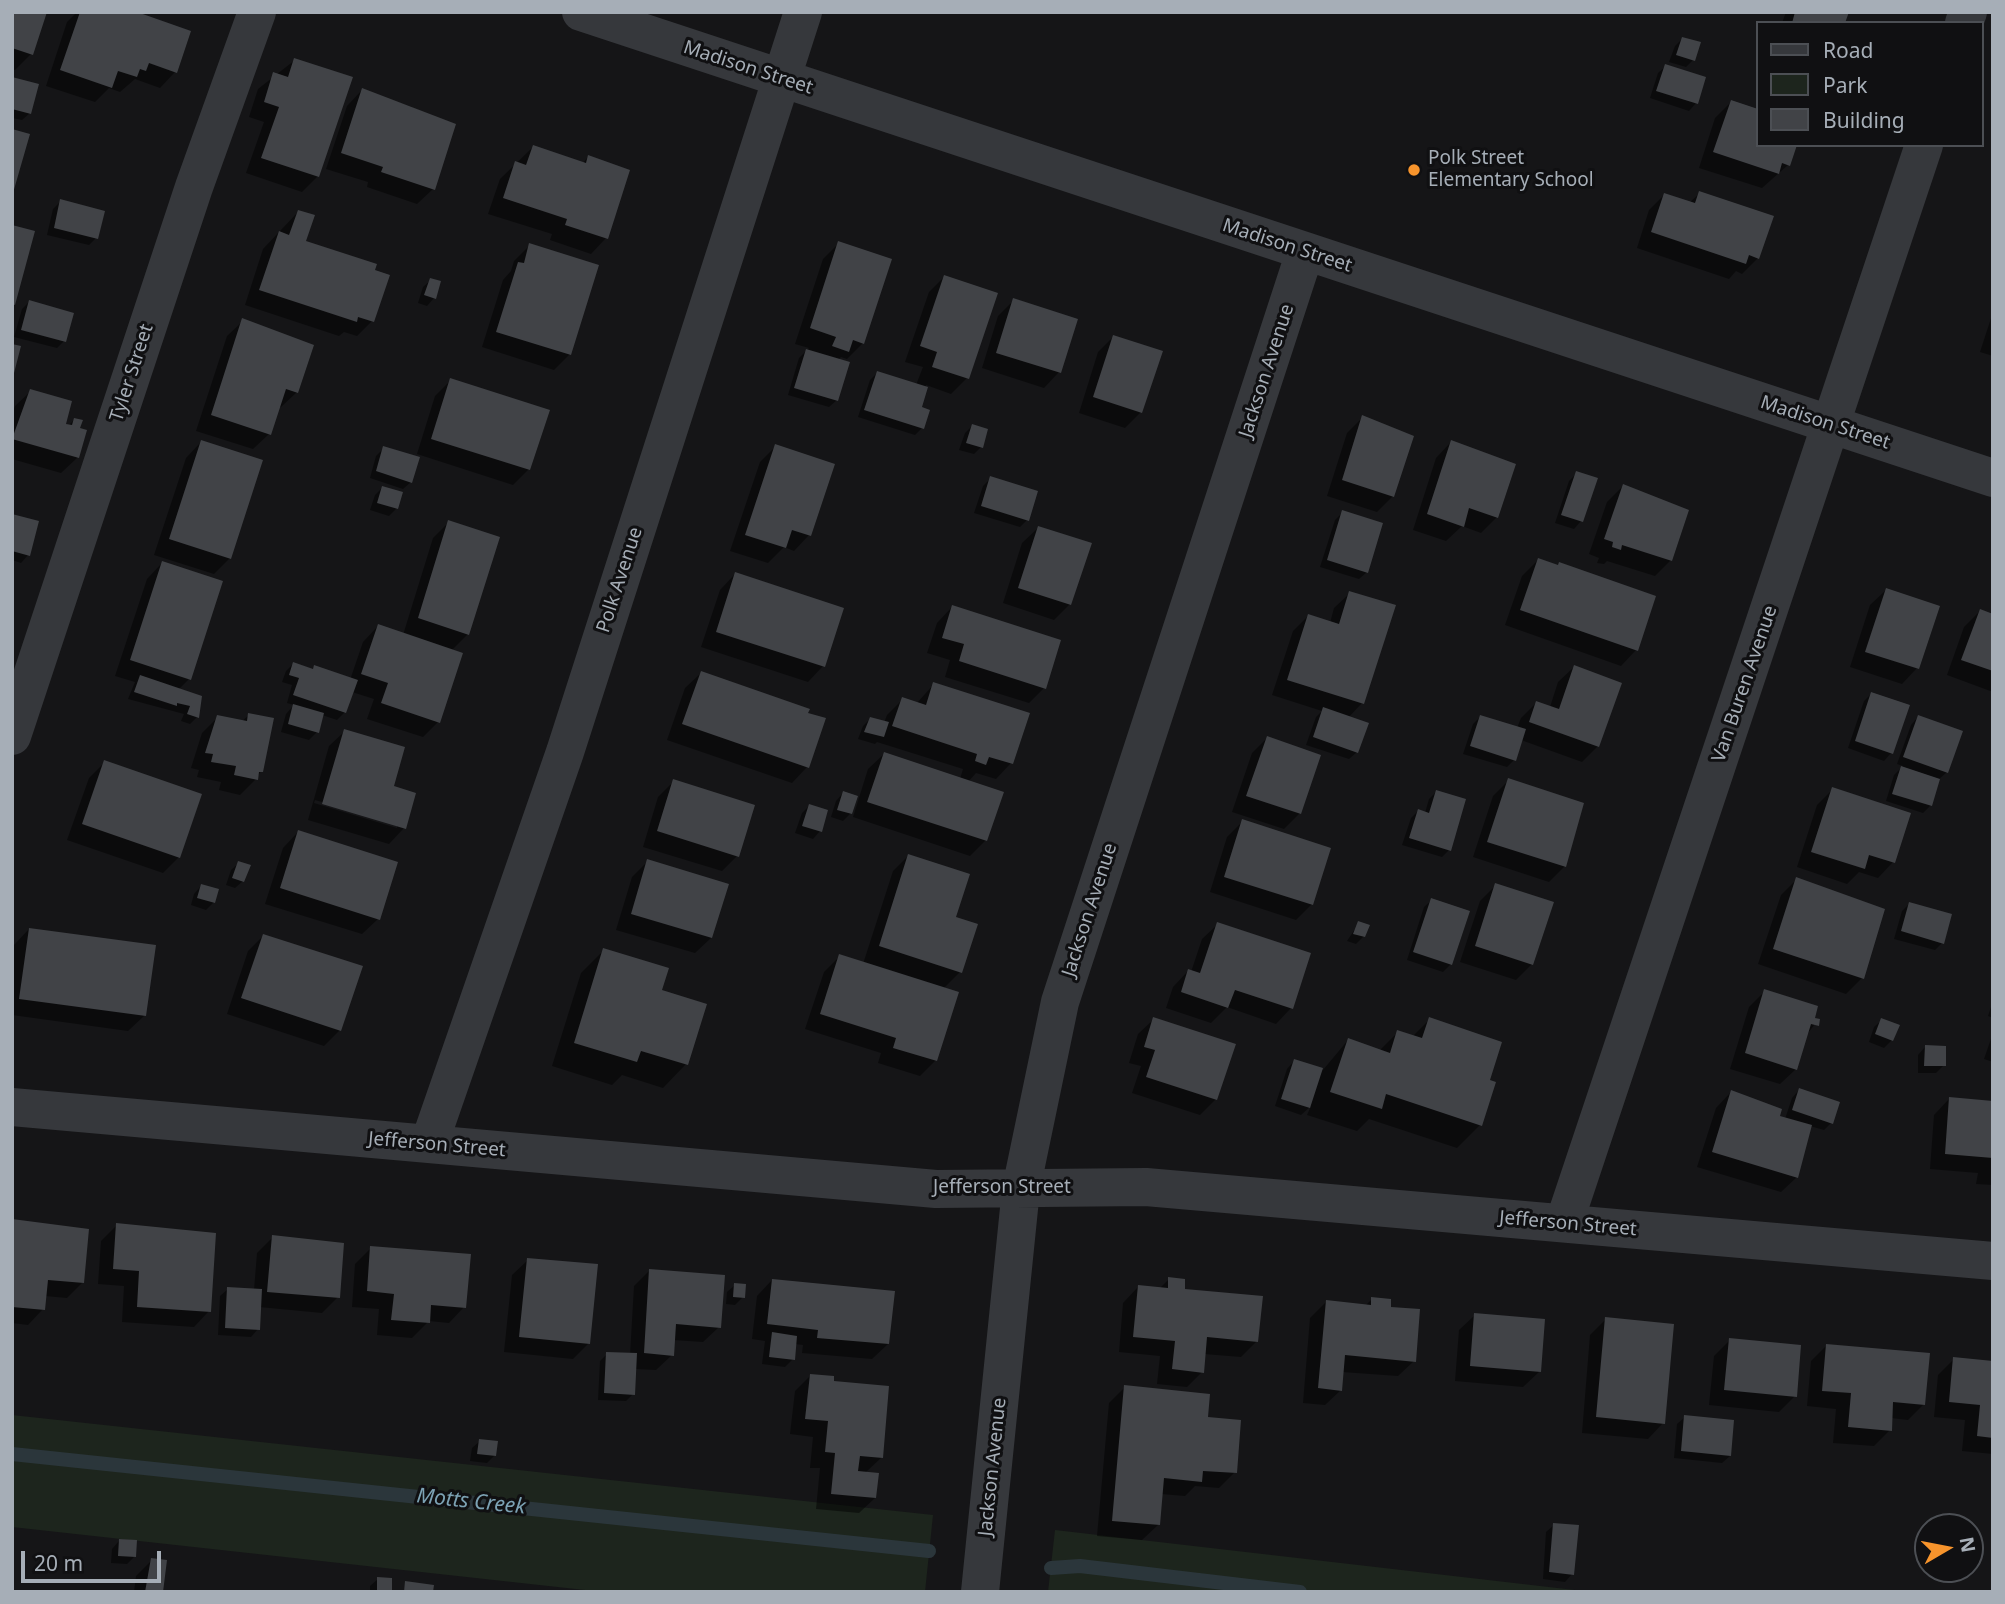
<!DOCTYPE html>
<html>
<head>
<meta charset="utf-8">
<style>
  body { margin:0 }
  #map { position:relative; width:2005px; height:1604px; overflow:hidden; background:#151517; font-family:"Noto Sans",sans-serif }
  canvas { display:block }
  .frame { position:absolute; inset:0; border:14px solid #a6aeb7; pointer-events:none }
  .legend { position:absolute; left:1756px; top:21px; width:228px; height:126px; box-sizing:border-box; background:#101012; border:2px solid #4c4f54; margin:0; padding:9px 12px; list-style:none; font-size:21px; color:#a6aeb7 }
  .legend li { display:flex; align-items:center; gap:14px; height:35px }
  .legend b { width:35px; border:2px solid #4c4f54 }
  .north { position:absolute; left:1914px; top:1513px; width:70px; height:70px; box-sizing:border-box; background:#101012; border:2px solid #4c4f54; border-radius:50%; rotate:80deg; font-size:19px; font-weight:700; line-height:28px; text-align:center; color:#a6aeb7 }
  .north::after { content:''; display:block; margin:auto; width:24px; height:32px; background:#f7942c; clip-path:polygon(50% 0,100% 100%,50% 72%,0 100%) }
  .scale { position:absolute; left:21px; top:1551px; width:140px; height:32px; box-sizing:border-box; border:4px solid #a6aeb7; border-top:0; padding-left:9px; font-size:21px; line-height:24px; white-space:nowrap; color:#a6aeb7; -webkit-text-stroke:5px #101012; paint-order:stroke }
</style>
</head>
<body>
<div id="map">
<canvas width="2005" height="1604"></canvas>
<div class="frame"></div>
<ul class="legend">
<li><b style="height:9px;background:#36383c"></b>Road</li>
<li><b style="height:19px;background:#1d251d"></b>Park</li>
<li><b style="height:19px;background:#414347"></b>Building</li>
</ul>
<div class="north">N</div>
<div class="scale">20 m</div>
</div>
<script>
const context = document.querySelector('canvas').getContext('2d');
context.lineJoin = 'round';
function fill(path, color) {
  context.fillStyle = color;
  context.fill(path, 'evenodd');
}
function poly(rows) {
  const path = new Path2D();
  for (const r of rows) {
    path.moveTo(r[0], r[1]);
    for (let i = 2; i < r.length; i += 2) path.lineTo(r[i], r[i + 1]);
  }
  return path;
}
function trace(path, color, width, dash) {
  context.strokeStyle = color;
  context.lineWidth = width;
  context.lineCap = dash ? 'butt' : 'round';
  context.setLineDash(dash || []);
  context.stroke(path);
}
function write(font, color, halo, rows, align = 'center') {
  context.font = font + ' "Noto Sans",sans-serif';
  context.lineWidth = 6;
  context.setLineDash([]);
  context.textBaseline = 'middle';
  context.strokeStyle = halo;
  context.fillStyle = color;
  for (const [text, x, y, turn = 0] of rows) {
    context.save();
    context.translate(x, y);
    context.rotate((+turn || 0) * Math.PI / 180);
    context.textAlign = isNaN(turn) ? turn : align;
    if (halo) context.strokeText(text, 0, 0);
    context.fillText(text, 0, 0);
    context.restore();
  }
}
fill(poly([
  [12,1415,933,1515,925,1592,603,1592,12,1527],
  [1055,1530,1592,1592,1048,1592]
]), '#1d251d');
fill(poly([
  [12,12,31,54,15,70,12,69],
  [77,12,131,12,175,72,160,88,135,79,120,92,109,88,95,102,46,86,67,22],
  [1786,12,1847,12,1844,23,1782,23],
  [1682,39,1693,60,1686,67,1669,62,1675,46],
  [295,60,318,176,302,192,246,173,264,122,249,117,258,89],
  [1666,66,1696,103,1689,111,1650,98,1658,73],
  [12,79,30,113,22,120,12,118],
  [362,90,412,107,433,189,417,204,367,187,368,182,326,169,347,106],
  [1731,102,1758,111,1758,145,1788,165,1762,188,1699,168,1715,118],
  [533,147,582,164,588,157,606,238,591,254,550,240,552,234,488,214,500,179],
  [1700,193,1758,258,1742,274,1736,271,1729,279,1637,248,1649,210,1664,195,1689,203],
  [61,201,96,238,89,245,47,235,53,209],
  [298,212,304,242,372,321,357,336,344,332,339,336,245,305,263,249],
  [839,243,863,343,847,359,841,357,838,360,837,400,829,407,788,395,799,358,809,348,795,344,823,259],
  [530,245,570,354,554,370,482,347,503,280,511,271,514,261],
  [944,277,967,378,951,394,926,385,920,408,922,428,915,435,858,417,870,380,877,373,916,385,923,367,905,362,929,292],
  [431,280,434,298,427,306,418,303,423,287],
  [1014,300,1059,372,1044,388,982,368,998,316],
  [29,302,64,341,57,348,14,337,22,309],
  [1993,312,1993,356,1980,352],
  [243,321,297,392,281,407,278,407,269,434,253,449,196,431,227,336],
  [1113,337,1141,412,1125,428,1079,413,1098,352],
  [451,380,529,469,513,485,417,454,435,396],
  [31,391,64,425,68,426,74,420,78,429,85,431,77,458,61,473,12,459,12,414,15,406],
  [1363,417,1393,496,1377,512,1327,496,1347,433],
  [972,426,981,447,974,454,959,450,965,433],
  [201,442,230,558,214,574,154,555,186,458],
  [1451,442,1497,517,1481,533,1462,526,1446,541,1413,530,1436,458],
  [776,446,809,535,794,551,784,547,768,563,730,551,760,462],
  [384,448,411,482,403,489,370,478,376,456],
  [1577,473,1581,521,1574,529,1555,523,1569,481],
  [991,478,1027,520,1020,527,974,513,983,486],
  [1623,486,1671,560,1655,576,1607,561,1604,564,1597,563,1599,558,1589,554,1607,502],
  [382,488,397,508,389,516,370,510,375,495],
  [1343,512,1367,572,1359,579,1320,567,1335,520],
  [12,516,28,555,21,563,12,560],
  [449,522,468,634,451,651,438,722,423,737,367,719,374,699,352,692,345,712,337,720,322,715,317,732,309,740,281,732,286,714,294,705,287,703,292,685,282,682,286,671,293,664,350,680,363,642,378,626,403,635,433,538],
  [1038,528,1070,604,1054,620,1003,603,1022,543],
  [1538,560,1636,650,1621,666,1505,625,1522,576],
  [162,563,189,679,178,690,200,697,197,717,190,724,181,721,184,714,128,699,135,682,115,676,147,579],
  [735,574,823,666,808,682,701,647,720,590],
  [1886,590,1917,668,1902,684,1850,667,1870,605],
  [1350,593,1362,703,1348,718,1357,752,1349,759,1306,745,1316,717,1322,711,1272,695,1293,631,1308,616,1330,623,1334,608],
  [952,607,1044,688,1029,703,945,677,950,660,927,653,937,623],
  [1980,611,1993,616,1993,692,1947,675,1964,627],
  [1574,667,1598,746,1582,762,1521,740,1514,760,1507,767,1463,754,1473,724,1480,717,1517,728,1521,718,1536,703,1550,707,1558,682],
  [701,673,807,767,792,783,667,740,685,688],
  [934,684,1011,763,996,779,976,773,968,782,986,840,970,856,853,817,868,769,884,754,960,779,963,769,877,742,875,744,858,739,863,726,870,719,884,723,887,715,903,699,916,704],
  [1871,694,1891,753,1884,761,1848,748,1864,701],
  [249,715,261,771,256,779,240,795,219,790,221,782,197,777,199,770,191,768,202,733,218,717,241,722],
  [1918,717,1947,772,1938,780,1930,806,1923,813,1886,801,1894,775,1903,766,1897,764,1911,725],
  [345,731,392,787,404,828,389,844,308,820,329,746],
  [315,800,397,824,397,828,314,803],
  [1267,738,1300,813,1284,829,1232,812,1252,753],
  [105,762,179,857,163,873,67,840,89,778],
  [1509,780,1565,866,1549,882,1473,857,1493,796],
  [674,781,737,856,722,871,643,847,658,797],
  [1833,789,1893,862,1878,878,1859,872,1847,884,1797,867,1817,805],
  [1436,792,1449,850,1442,857,1402,845,1411,818,1418,811,1425,813,1429,799],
  [843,793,851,813,843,821,831,817,836,801],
  [809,806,820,831,813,839,795,833,802,813],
  [1243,821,1312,904,1296,920,1210,892,1227,837],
  [298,832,378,919,362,934,265,904,283,848],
  [908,856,954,918,960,972,943,989,936,1060,920,1076,878,1063,881,1053,805,1029,824,972,840,956,863,964,893,871],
  [648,861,711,938,695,953,616,930,632,877],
  [239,863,243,881,235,888,226,885,231,870],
  [1797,879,1862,978,1846,994,1758,964,1781,895],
  [1496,885,1532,964,1516,980,1460,962,1480,901],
  [201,886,214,902,206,910,191,905,194,894],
  [1432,900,1451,964,1443,972,1407,960,1424,907],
  [1909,904,1942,943,1935,950,1894,939,1902,911],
  [1359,923,1364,936,1356,944,1347,941],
  [1218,924,1291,1008,1276,1024,1227,1007,1211,1023,1166,1008,1173,987,1188,971,1191,972,1202,939],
  [29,929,144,1016,128,1031,12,1015,14,945],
  [263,936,340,1030,324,1046,227,1014,248,951],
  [604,950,660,992,686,1064,663,1088,622,1075,612,1085,552,1066,581,973],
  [1765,991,1818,1020,1805,1037,1796,1069,1780,1084,1730,1069,1749,1007],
  [1993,1001,1993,1018,1988,1016],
  [1154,1019,1216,1099,1200,1115,1132,1093,1141,1066,1129,1063,1138,1034],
  [1430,1019,1488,1081,1480,1125,1457,1148,1369,1119,1357,1131,1307,1115,1311,1106,1301,1115,1275,1106,1287,1069,1294,1061,1323,1070,1348,1040,1379,1051,1398,1032,1412,1037],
  [1882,1020,1892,1040,1884,1048,1869,1042,1874,1027],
  [1993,1033,1993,1062,1984,1059],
  [1925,1047,1944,1065,1936,1073,1918,1073,1918,1055],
  [1799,1090,1831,1123,1824,1130,1810,1126,1797,1177,1781,1192,1697,1167,1716,1108,1731,1092,1785,1119,1792,1098],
  [1949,1099,1993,1102,1993,1185,1976,1184,1978,1173,1930,1169,1934,1115],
  [12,1221,83,1282,67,1298,45,1296,43,1309,28,1325,12,1323],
  [117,1225,185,1230,209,1311,194,1327,122,1322,124,1286,98,1284,101,1241],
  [273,1237,338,1297,322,1313,259,1307,258,1329,251,1337,218,1335,220,1296,228,1289,254,1290,257,1253],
  [371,1248,464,1307,449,1323,429,1321,412,1338,377,1335,379,1309,352,1307,355,1264],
  [528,1260,589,1343,573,1359,504,1352,512,1275],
  [650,1270,719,1327,703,1342,673,1340,672,1355,656,1370,635,1369,633,1394,626,1401,598,1400,600,1361,607,1354,630,1355,634,1286],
  [1169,1279,1257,1341,1241,1357,1204,1354,1202,1372,1187,1387,1157,1384,1160,1356,1119,1352,1123,1303,1138,1287,1159,1289],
  [772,1280,888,1344,872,1359,802,1353,803,1345,795,1344,793,1359,785,1367,762,1364,765,1341,752,1339,757,1296],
  [735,1285,743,1297,735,1305,726,1304,727,1292],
  [1372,1299,1389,1308,1414,1361,1398,1376,1342,1372,1341,1390,1325,1405,1303,1403,1310,1318,1326,1302,1365,1306],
  [1475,1315,1539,1372,1523,1387,1455,1381,1459,1330],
  [1606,1319,1663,1423,1648,1439,1582,1433,1590,1335],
  [1730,1340,1795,1396,1779,1412,1709,1405,1714,1356],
  [1827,1345,1924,1404,1908,1420,1891,1418,1890,1430,1874,1446,1833,1443,1836,1409,1807,1406,1811,1361],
  [1954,1359,1993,1363,1993,1454,1962,1451,1965,1420,1934,1417,1938,1375],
  [810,1376,832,1382,882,1457,865,1473,875,1498,859,1513,816,1509,820,1468,810,1468,813,1437,790,1434,795,1391],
  [1125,1387,1206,1418,1235,1472,1219,1488,1195,1486,1185,1496,1161,1494,1158,1525,1142,1540,1097,1536,1109,1403],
  [1685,1417,1730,1456,1722,1463,1674,1458,1677,1424],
  [480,1441,495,1455,487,1463,470,1461,472,1448],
  [1554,1525,1572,1574,1565,1582,1543,1579,1546,1532],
  [119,1541,134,1557,127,1564,111,1563,112,1549],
  [152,1560,162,1591,168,1592,134,1592,136,1576],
  [378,1579,390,1592,370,1592,370,1586]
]), '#0007');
trace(poly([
  [12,1454,929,1551],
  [1051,1568,1080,1566,1300,1592]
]), '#2b363b', 14);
fill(poly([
  [12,12,47,12,33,55,12,48],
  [80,12,137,12,191,31,177,73,149,63,146,71,140,69,137,77,118,71,112,88,60,70],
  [1795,12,1849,12,1845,23,1792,23],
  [1682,37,1701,42,1695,61,1676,55],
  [294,58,353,77,319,177,261,158,279,107,264,102,273,72,288,77],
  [1665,64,1706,77,1698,104,1656,91],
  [12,77,39,84,31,114,12,109],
  [362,88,456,124,435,190,381,172,383,167,341,153],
  [1731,100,1758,109,1758,145,1797,145,1790,166,1782,163,1779,174,1713,152],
  [12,129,30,134,13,193,12,193],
  [533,145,586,163,588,155,630,170,608,239,565,225,567,219,503,198,515,161,526,165],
  [1699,191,1774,216,1759,259,1749,255,1746,264,1651,232,1664,193,1695,203],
  [60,199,105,211,98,239,54,228],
  [298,210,315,215,306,241,377,264,375,270,390,275,374,322,358,317,357,322,259,290,279,231,289,235],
  [12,225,35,231,15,305,12,304],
  [838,241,892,259,864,344,853,340,849,352,832,346,836,337,810,328],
  [529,243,599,265,571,355,496,332,518,262,524,263],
  [944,275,998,293,969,379,932,367,937,352,920,346],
  [430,278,441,281,436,299,424,295],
  [1013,298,1078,319,1061,373,996,353],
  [29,300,74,313,66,342,21,330],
  [242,318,314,345,298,393,286,389,271,435,211,415],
  [1113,335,1163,351,1142,413,1093,397],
  [12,344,21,346,13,377,12,377],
  [806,349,850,362,838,401,794,388],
  [877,371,928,387,922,407,930,410,924,429,864,410],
  [450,378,550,410,530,470,431,439],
  [30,389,72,401,66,424,72,425,74,418,83,420,80,428,87,430,79,458,12,439],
  [1362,415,1414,436,1394,497,1342,480],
  [972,424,988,429,983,448,966,443],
  [201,440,263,460,231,559,169,539],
  [1451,440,1516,464,1498,518,1469,508,1464,527,1427,514],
  [775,444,835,464,811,536,792,530,786,548,745,535],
  [383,446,420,457,412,483,376,471],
  [1576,471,1598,478,1583,522,1561,515],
  [990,476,1038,491,1029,521,981,506],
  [1623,484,1689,510,1672,561,1622,545,1621,550,1612,547,1613,542,1604,539],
  [382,486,403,492,398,509,377,503],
  [1342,510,1383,523,1368,573,1327,560],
  [12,514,39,521,30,556,12,551],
  [448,520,500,537,469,635,418,618],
  [1038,526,1092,543,1071,605,1018,588],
  [1538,558,1558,565,1559,562,1656,596,1638,651,1520,610],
  [162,561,223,581,191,680,130,660],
  [735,572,844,608,825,667,716,632],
  [1886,588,1940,606,1919,669,1865,652],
  [1349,591,1396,605,1364,704,1287,680,1308,614,1339,624],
  [952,605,1061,640,1046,689,959,661,964,644,942,638],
  [1980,609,1993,614,1993,671,1961,660],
  [378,624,463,653,440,723,381,703,388,683,361,674],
  [293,662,313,669,314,665,358,680,346,713,293,695,299,678,289,675],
  [1574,665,1622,683,1599,747,1529,722,1536,701,1559,709],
  [701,671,810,709,808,713,826,718,809,768,682,724],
  [140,675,202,696,199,718,187,714,190,706,177,703,177,706,134,692],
  [933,682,1030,713,1013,764,989,757,986,765,975,761,977,754,892,726,902,697,926,705],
  [1871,692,1910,705,1893,754,1855,741],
  [293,704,324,713,319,733,288,724],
  [1323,707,1369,723,1358,753,1313,737],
  [248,713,274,718,263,772,259,772,258,780,234,775,236,766,211,762,213,754,205,753,217,715,247,721],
  [1480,715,1526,729,1516,761,1470,746],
  [1918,715,1963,731,1948,773,1903,757],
  [870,717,889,722,884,737,864,732],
  [344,729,405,747,394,786,416,793,406,829,322,804],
  [1267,736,1321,755,1301,814,1246,796],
  [884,752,1004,792,987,841,867,802],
  [104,760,202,794,180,858,82,824],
  [1901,766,1940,779,1932,806,1892,794],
  [1508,778,1584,803,1566,867,1487,842],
  [673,779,755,805,739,857,657,831],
  [1832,787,1911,813,1895,863,1869,855,1865,869,1811,852],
  [1436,790,1466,799,1451,851,1409,838,1418,809,1429,813],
  [843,791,858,796,852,814,837,810],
  [809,804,828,810,822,832,802,826],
  [1242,819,1331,848,1313,905,1224,877],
  [298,830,398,862,380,920,280,888],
  [908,854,970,874,956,917,978,924,962,973,879,946],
  [647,859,729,884,712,938,631,914],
  [238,861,251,865,244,882,232,878],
  [1796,877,1885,909,1864,979,1773,949],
  [1495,883,1554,902,1533,965,1475,946],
  [201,884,219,889,215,903,197,898],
  [1431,898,1470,911,1452,965,1413,952],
  [1909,902,1952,914,1944,944,1901,931],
  [1358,921,1370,925,1365,937,1353,934],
  [1217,922,1311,953,1293,1009,1235,990,1228,1008,1181,992,1188,969,1200,973],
  [29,928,156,945,146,1016,19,999],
  [263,934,363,966,341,1031,241,998],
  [603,948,669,968,662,990,707,1004,688,1065,641,1051,637,1062,574,1043],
  [839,954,959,992,937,1061,893,1048,896,1038,820,1014],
  [1764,989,1818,1006,1815,1018,1820,1019,1819,1026,1811,1024,1797,1070,1745,1053],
  [1153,1017,1236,1044,1217,1100,1146,1077,1155,1050,1144,1047],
  [1429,1017,1502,1042,1490,1080,1496,1082,1482,1126,1386,1094,1382,1109,1330,1092,1348,1038,1390,1053,1397,1030,1422,1038],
  [1881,1018,1900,1025,1893,1041,1875,1034],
  [1925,1045,1946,1046,1946,1066,1924,1066],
  [1294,1059,1323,1068,1310,1108,1281,1099],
  [1799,1088,1840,1102,1833,1124,1792,1110],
  [1731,1090,1782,1109,1780,1116,1812,1125,1798,1178,1712,1152],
  [1949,1097,1993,1101,1993,1158,1945,1154],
  [12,1219,89,1229,84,1283,48,1280,45,1310,12,1307],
  [116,1223,216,1233,211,1312,137,1307,139,1271,113,1269],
  [272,1235,344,1243,340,1298,267,1292],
  [370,1246,471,1254,466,1308,431,1305,430,1323,391,1320,394,1294,367,1291],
  [527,1258,598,1264,590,1344,519,1337],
  [649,1269,725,1275,721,1328,676,1324,674,1356,644,1353],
  [1168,1277,1185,1279,1185,1289,1263,1296,1258,1342,1207,1337,1204,1373,1172,1369,1175,1341,1133,1337,1138,1285,1168,1288],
  [772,1279,895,1291,889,1344,817,1338,818,1330,767,1324],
  [734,1283,746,1284,745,1298,733,1297],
  [227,1287,262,1289,260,1330,225,1328],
  [1371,1297,1391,1299,1391,1307,1420,1309,1416,1362,1345,1355,1342,1391,1318,1388,1326,1300,1371,1305],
  [1474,1313,1545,1319,1541,1372,1470,1366],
  [1605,1317,1674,1324,1665,1424,1596,1417],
  [772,1332,797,1336,795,1360,769,1357],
  [1729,1338,1801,1345,1797,1397,1724,1390],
  [1826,1344,1930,1353,1925,1405,1893,1402,1892,1431,1848,1427,1851,1393,1822,1391],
  [606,1352,637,1353,635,1395,604,1393],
  [1953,1357,1993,1361,1993,1438,1977,1436,1980,1405,1949,1402],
  [810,1374,834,1376,834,1381,889,1386,883,1458,860,1456,858,1471,879,1473,876,1498,831,1494,835,1453,825,1452,828,1421,805,1419],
  [1124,1385,1210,1394,1208,1417,1241,1420,1237,1473,1203,1471,1202,1482,1164,1478,1160,1525,1112,1521],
  [1684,1415,1734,1420,1731,1456,1681,1451],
  [479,1439,498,1441,496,1456,477,1454],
  [1553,1523,1579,1525,1574,1575,1549,1572],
  [119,1539,137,1540,136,1557,118,1556],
  [151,1558,167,1560,163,1592,145,1592],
  [377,1577,392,1578,392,1592,377,1592],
  [405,1581,434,1585,433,1592,404,1592]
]), '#414347');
trace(poly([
  [581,12,1993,478],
  [1964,23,1968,12],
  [12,736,194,187,257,12],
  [12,1107,936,1189,1146,1187,1993,1261],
  [429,1144,565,752,803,12],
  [1564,1223,1924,145],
  [980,1592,1021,1189,1060,1002,1305,252]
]), '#36383c', 38);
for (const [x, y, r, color] of [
  [1414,170,7,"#f7942c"]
]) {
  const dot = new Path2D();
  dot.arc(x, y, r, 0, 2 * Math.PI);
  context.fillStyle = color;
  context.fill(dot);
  trace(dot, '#101012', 2.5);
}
write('19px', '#a6aeb7', '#101012', [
  ["Madison Street",748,68,18],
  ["Madison Street",1287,246,18],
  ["Jackson Avenue",1267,371,-72],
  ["Tyler Street",132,373,-72],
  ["Madison Street",1825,423,18],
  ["Polk Avenue",620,580,-72],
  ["Van Buren Avenue",1745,684,-71],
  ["Jackson Avenue",1090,910,-72],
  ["Jefferson Street",437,1145,5],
  ["Jefferson Street",1002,1188],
  ["Jefferson Street",1568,1224,5],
  ["Jackson Avenue",993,1467,-84]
]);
write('19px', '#a6aeb7', '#101012', [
  ["Polk Street",1428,159],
  ["Elementary School",1428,181]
], 'left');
write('italic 21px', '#7ca2b4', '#101012', [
  ["Motts Creek",471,1502,6]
]);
</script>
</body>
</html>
